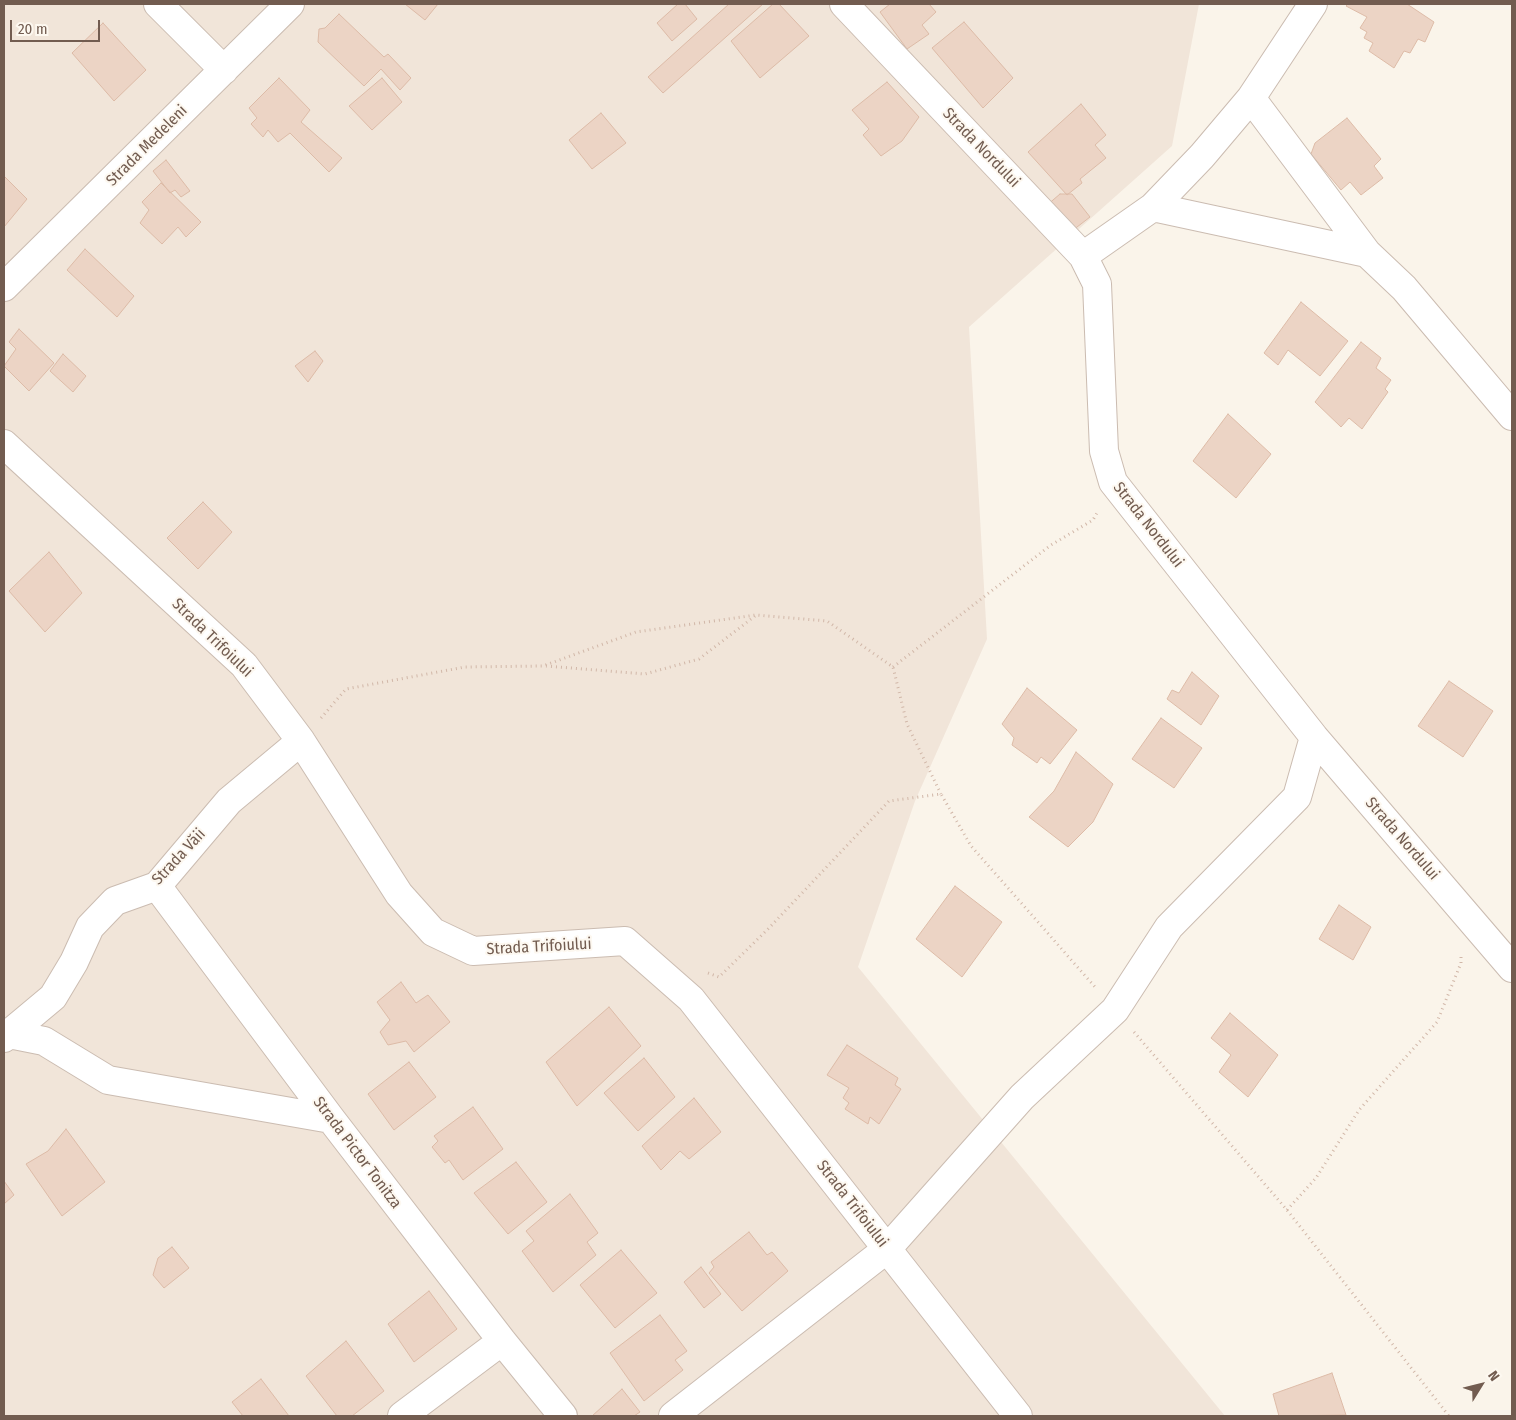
<!DOCTYPE html>
<html>
<head>
<meta charset="utf-8">
<style>
  body { margin:0 }
  #map { position:relative; width:1516px; height:1420px; overflow:hidden; background:#faf4ea; font-family:"Fira Sans Condensed",sans-serif }
  canvas { display:block }
  .frame { position:absolute; inset:0; border:5px solid #725c50; pointer-events:none }
  .north { position:absolute; left:1456px; top:1360px; width:50px; height:50px; -webkit-text-stroke:4px #fdf8f0; paint-order:stroke; rotate:54deg; font-size:14px; font-weight:700; line-height:20px; text-align:center; color:#725c50 }
  .north::after { content:''; display:block; margin:auto; width:18px; height:22px; background:#725c50; clip-path:polygon(50% 0,100% 100%,50% 72%,0 100%) }
  .scale { position:absolute; left:10px; top:20px; width:90px; height:22px; box-sizing:border-box; border:2px solid #725c50; border-top:0; padding-left:6px; font-size:15px; line-height:18px; white-space:nowrap; color:#725c50; -webkit-text-stroke:4px #fdf8f0; paint-order:stroke }
</style>
</head>
<body>
<div id="map">
<canvas width="1516" height="1420"></canvas>
<div class="frame"></div>
<div class="north">N</div>
<div class="scale">20 m</div>
</div>
<script>
const context = document.querySelector('canvas').getContext('2d');
context.lineJoin = 'round';
function fill(path, color) {
  context.fillStyle = color;
  context.fill(path, 'evenodd');
}
function poly(rows) {
  const path = new Path2D();
  for (const r of rows) {
    path.moveTo(r[0], r[1]);
    for (let i = 2; i < r.length; i += 2) path.lineTo(r[i], r[i + 1]);
  }
  return path;
}
function trace(path, color, width, dash) {
  context.strokeStyle = color;
  context.lineWidth = width;
  context.lineCap = dash ? 'butt' : 'round';
  context.setLineDash(dash || []);
  context.stroke(path);
}
function write(font, color, halo, rows, align = 'center') {
  context.font = font + ' "Fira Sans Condensed",sans-serif';
  context.lineWidth = 4;
  context.setLineDash([]);
  context.textBaseline = 'middle';
  context.strokeStyle = halo;
  context.fillStyle = color;
  for (const [text, x, y, turn = 0] of rows) {
    context.save();
    context.translate(x, y);
    context.rotate((+turn || 0) * Math.PI / 180);
    context.textAlign = isNaN(turn) ? turn : align;
    if (halo) context.strokeText(text, 0, 0);
    context.fillText(text, 0, 0);
    context.restore();
  }
}
fill(poly([
  [4,4,1199,4,1172,146,969,327,987,639,915,801,858,967,1225,1416,4,1416]
]), '#f1e5d9');
const building = poly([
  [405,4,438,4,425,20,405,4],
  [678,4,685,4,697,19,672,41,657,23,678,4],
  [729,4,763,4,663,93,648,77,729,4],
  [773,4,779,4,809,36,760,78,731,41,773,4],
  [890,4,929,4,936,12,922,25,929,34,907,49,880,12,890,4],
  [1348,4,1407,4,1434,22,1425,42,1418,39,1410,53,1404,51,1394,68,1369,51,1373,43,1364,38,1367,32,1360,28,1367,17,1346,6,1348,4],
  [339,14,384,57,388,54,411,78,400,90,381,69,364,86,318,42,319,29,325,28,339,14],
  [964,22,1013,78,983,108,932,48,964,22],
  [103,23,146,70,114,101,72,53,103,23],
  [279,78,310,110,301,122,342,158,329,172,290,133,278,142,268,130,263,137,251,124,257,118,249,108,279,78],
  [382,78,402,102,372,130,349,106,382,78],
  [887,82,919,117,902,141,881,156,863,135,869,129,852,110,887,82],
  [1081,104,1106,135,1095,145,1106,158,1080,179,1082,183,1067,195,1028,152,1081,104],
  [601,113,626,143,592,169,569,140,601,113],
  [1347,118,1381,159,1374,166,1383,178,1361,195,1350,182,1341,190,1311,154,1315,143,1347,118],
  [166,160,190,191,181,197,175,190,170,193,153,171,166,160],
  [4,176,27,199,4,227,4,176],
  [161,183,201,222,186,237,178,227,162,244,140,223,149,210,142,202,161,183],
  [1060,194,1072,194,1090,217,1068,234,1046,206,1060,194],
  [85,249,134,296,117,317,67,270,85,249],
  [1301,302,1348,341,1320,376,1288,350,1278,365,1264,353,1301,302],
  [19,329,54,363,29,391,4,366,16,349,9,342,19,329],
  [1361,342,1381,358,1376,368,1391,380,1385,389,1388,392,1362,429,1349,418,1341,427,1315,402,1361,342],
  [315,351,323,361,308,382,295,366,315,351],
  [63,354,86,376,73,392,50,371,63,354],
  [1228,414,1271,454,1236,498,1193,461,1228,414],
  [203,502,232,532,198,569,167,538,203,502],
  [49,552,82,593,45,632,9,591,49,552],
  [1192,672,1219,696,1201,725,1167,699,1172,690,1179,693,1192,672],
  [1449,681,1493,711,1463,757,1418,726,1449,681],
  [1027,688,1077,730,1050,764,1041,757,1037,763,1012,745,1014,738,1002,724,1027,688],
  [1161,718,1202,748,1174,788,1132,759,1161,718],
  [1076,752,1113,784,1093,822,1068,847,1029,817,1054,791,1076,752],
  [955,886,1002,922,962,977,916,939,955,886],
  [1339,905,1371,927,1353,960,1319,939,1339,905],
  [401,982,416,1003,428,995,450,1022,414,1052,406,1041,388,1045,380,1032,390,1020,377,1002,401,982],
  [609,1007,641,1046,577,1106,546,1062,609,1007],
  [1230,1013,1278,1055,1248,1097,1219,1072,1231,1055,1211,1038,1230,1013],
  [847,1045,898,1078,895,1085,901,1089,879,1124,870,1117,868,1124,845,1109,849,1103,843,1098,849,1088,827,1075,847,1045],
  [644,1058,675,1097,638,1131,604,1093,644,1058],
  [409,1062,436,1097,394,1130,368,1094,409,1062],
  [694,1098,721,1132,689,1159,680,1151,661,1170,642,1146,694,1098],
  [473,1107,503,1149,463,1180,449,1160,445,1163,432,1147,438,1141,434,1136,473,1107],
  [66,1129,105,1182,62,1216,26,1164,48,1151,66,1129],
  [516,1162,547,1202,508,1234,474,1193,516,1162],
  [4,1181,14,1195,4,1204,4,1181],
  [570,1194,598,1233,587,1242,596,1255,553,1292,522,1251,534,1241,526,1231,570,1194],
  [749,1232,767,1255,772,1252,788,1271,742,1311,709,1273,714,1267,711,1262,749,1232],
  [172,1247,189,1268,164,1288,153,1275,158,1258,172,1247],
  [621,1250,657,1293,615,1328,580,1285,621,1250],
  [701,1267,721,1294,704,1308,684,1282,701,1267],
  [429,1291,457,1329,414,1362,388,1324,429,1291],
  [660,1315,687,1351,675,1360,683,1370,644,1401,610,1353,660,1315],
  [346,1341,384,1391,352,1416,337,1416,306,1376,346,1341],
  [1332,1373,1346,1415,1279,1416,1273,1394,1332,1373],
  [261,1379,289,1416,243,1416,232,1402,261,1379],
  [622,1389,640,1412,634,1416,592,1416,622,1389]
]);
fill(building, '#ecd4c5');
trace(building, '#ddbba7', 1);
const street = poly([
  [158,4,224,70],
  [844,4,1083,256,1097,284,1104,451,1113,482,1314,737,1512,968],
  [1251,98,1367,253,1404,288,1512,416],
  [1153,207,1367,253],
  [1083,256,1153,207,1202,156,1251,98,1313,4],
  [4,287,290,4],
  [4,444,244,665,301,741,399,894,433,932,473,951,625,941,691,999,1018,1416],
  [157,886,331,1119,502,1341,563,1416],
  [9,1034,44,1041,108,1080,331,1119],
  [4,1038,53,997,74,962,90,927,115,901,157,886,229,801,301,741],
  [402,1416,502,1341],
  [673,1416,887,1249,1022,1097,1115,1010,1169,927,1297,797,1314,737]
]);
trace(street, '#cbbcb1', 30);
trace(poly([
  [546,666,645,674,699,659,755,616],
  [893,667,1051,545,1093,520,1098,511],
  [321,718,346,689,465,667,543,666,636,632,756,615,827,621,893,667,907,724,941,794],
  [708,973,719,977,769,928,889,801,941,794,971,846,1096,988],
  [1134,1032,1287,1210,1449,1416],
  [1287,1210,1316,1178,1359,1110,1437,1022,1461,963,1461,954]
]), '#d1b7a8', 3, [1, 4]);
trace(street, '#fff', 28);
write('16px', '#725c50', '#fdf8f0', [
  ["Strada Medeleni",147,146,-45],
  ["Strada Nordului",981,148,46],
  ["Strada Nordului",1148,525,52],
  ["Strada Trifoiului",212,638,44],
  ["Strada Nordului",1402,839,49],
  ["Strada Văii",179,857,-47],
  ["Strada Trifoiului",539,947,-3],
  ["Strada Pictor Tonitza",357,1153,53],
  ["Strada Trifoiului",852,1204,52]
]);
</script>
</body>
</html>
